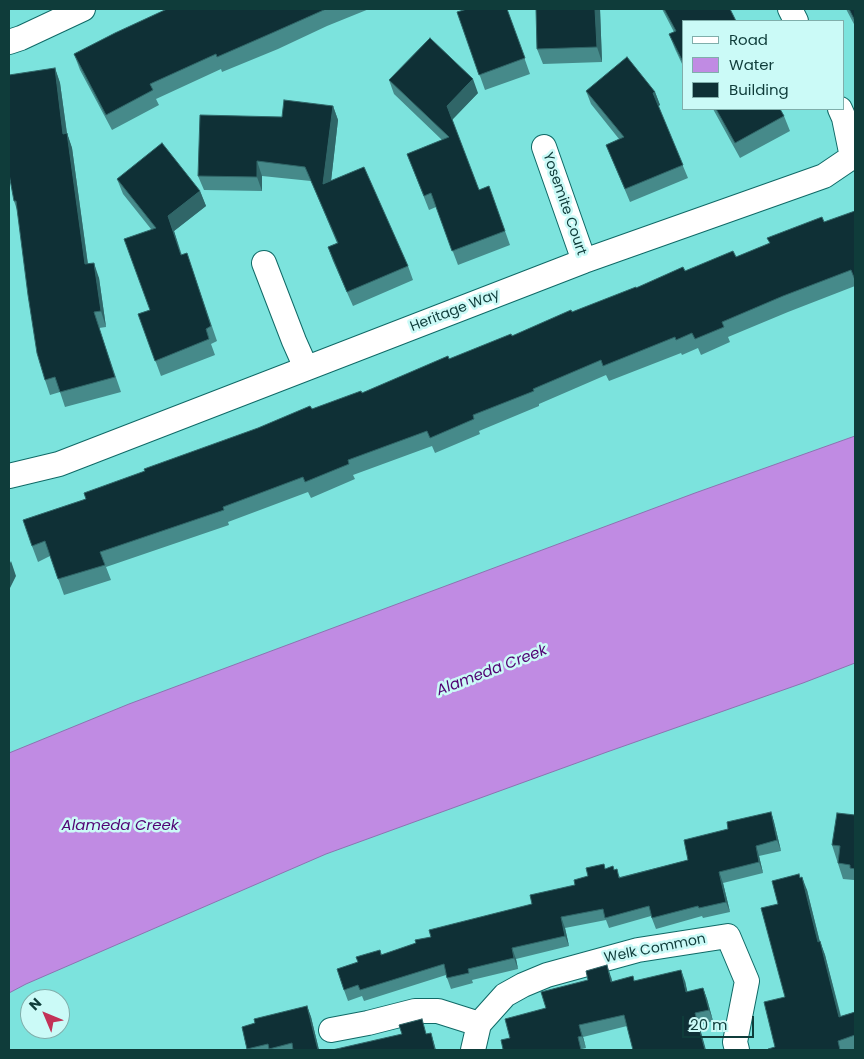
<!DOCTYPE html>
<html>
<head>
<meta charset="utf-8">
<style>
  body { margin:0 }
  #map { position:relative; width:864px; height:1059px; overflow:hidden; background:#7ce3dd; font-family:Poppins,sans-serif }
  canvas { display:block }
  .frame { position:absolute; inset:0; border:10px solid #0f3c3a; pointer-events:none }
  .legend { position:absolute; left:682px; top:20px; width:162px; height:90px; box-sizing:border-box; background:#cbfaf7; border:1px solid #80aeab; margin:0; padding:6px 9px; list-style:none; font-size:15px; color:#0f3c3a }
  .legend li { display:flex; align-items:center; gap:10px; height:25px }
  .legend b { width:25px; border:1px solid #80aeab }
  .north { position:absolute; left:20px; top:989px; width:50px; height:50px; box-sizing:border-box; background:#cbfaf7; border:1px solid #80aeab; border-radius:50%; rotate:315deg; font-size:14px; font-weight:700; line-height:20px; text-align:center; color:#0f3c3a }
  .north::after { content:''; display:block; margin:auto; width:18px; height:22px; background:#c23257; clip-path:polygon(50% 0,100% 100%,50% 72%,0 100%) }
  .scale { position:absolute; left:682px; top:1016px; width:72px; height:22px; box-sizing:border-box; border:2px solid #0f3c3a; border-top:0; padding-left:6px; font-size:15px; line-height:18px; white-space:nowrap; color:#0f3c3a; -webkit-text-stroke:4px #cbfaf7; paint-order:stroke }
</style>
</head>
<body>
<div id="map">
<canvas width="864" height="1059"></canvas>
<div class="frame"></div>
<ul class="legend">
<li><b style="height:6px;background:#fff"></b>Road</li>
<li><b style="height:14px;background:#c08be3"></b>Water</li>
<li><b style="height:14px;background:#0f3036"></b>Building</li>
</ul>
<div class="north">N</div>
<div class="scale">20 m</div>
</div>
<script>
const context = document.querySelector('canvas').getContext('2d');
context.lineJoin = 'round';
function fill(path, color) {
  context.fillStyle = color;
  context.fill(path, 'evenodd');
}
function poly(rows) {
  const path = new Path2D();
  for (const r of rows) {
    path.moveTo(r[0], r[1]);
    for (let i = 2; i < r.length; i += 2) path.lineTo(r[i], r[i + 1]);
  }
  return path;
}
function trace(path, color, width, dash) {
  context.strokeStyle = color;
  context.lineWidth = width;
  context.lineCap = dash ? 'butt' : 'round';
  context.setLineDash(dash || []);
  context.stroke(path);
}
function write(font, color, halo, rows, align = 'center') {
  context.font = font + ' Poppins,sans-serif';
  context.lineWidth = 5;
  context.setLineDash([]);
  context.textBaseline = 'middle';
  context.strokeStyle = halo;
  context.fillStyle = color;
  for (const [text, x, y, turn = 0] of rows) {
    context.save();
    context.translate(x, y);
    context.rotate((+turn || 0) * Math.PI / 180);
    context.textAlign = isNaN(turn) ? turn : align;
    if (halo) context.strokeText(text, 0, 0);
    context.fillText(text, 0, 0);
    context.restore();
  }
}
const water = poly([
  [855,436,855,663,803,683,607,752,326,854,26,984,9,993,9,753,129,704,695,493,855,436]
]);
fill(water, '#c08be3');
trace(water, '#8b73b0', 1);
const street = poly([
  [790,9,796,21],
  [9,42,21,38,83,9],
  [544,147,584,261],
  [264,263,294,341,306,368],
  [9,476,59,464,584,261,824,176,852,157,844,118,840,109],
  [331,1030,368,1023,415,1011,438,1011,479,1024],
  [473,1050,479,1024,505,995,523,985,547,975,638,950,728,936,747,981,735,1042,737,1050]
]);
trace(street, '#0f6966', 26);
trace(street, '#fff', 24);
fill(poly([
  [167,9,369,9,327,26,278,49,222,72,221,69,156,99,159,105,112,130,80,70,74,54],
  [507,9,530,74,485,90,457,12],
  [536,9,600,9,602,62,543,64,537,49],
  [662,9,730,9,683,21,683,66,675,49,669,34,674,32],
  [846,9,855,9,855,26],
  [55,68,60,83,67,133,72,148,88,264,99,278,106,327,99,328,121,392,65,407,60,392,50,395,45,380,17,210,14,201],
  [389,80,478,93,452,120,479,190,489,186,510,245,458,265,436,207,429,210,407,154,442,140,394,94],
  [586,91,655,92,660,105,658,106,688,178,630,202,606,145,619,139,591,104],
  [333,106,338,120,331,181,408,266,413,280,353,306,333,261,328,247,337,243,311,181,262,176,262,191,204,190,198,176,282,117],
  [713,109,780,109,784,116,790,131,740,158],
  [117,179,200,191,206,206,174,231,181,255,192,268,217,341,211,344,215,355,161,376,138,314,150,310,151,229,123,194],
  [855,211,855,286,788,312,728,337,730,342,701,355,698,348,682,355,681,353,609,381,606,375,539,404,539,406,479,431,480,434,435,453,432,446,353,475,355,479,311,498,308,492,228,522,229,525,106,567,111,580,64,595,50,556,38,562,32,546,86,499,145,471,312,409,362,393,449,359,512,336,572,312,636,288,685,271,736,257],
  [771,812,774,822,781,851,759,856,763,873,723,883,730,912,703,918,702,916,656,929,651,916,609,928,606,920,565,928,569,946,516,959,518,969,472,980,473,983,451,989,446,975,364,1001,362,996,348,1001,344,990,358,962,380,950,382,955,416,943,431,937,532,904,575,885,588,876,606,869,615,870,620,877,688,860,728,829],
  [855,815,855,883,854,880,843,879,832,845],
  [800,878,807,890,820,942,825,955,841,1016,855,1012,855,1050,768,1050,775,1047,785,997],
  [611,977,612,981,685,981,687,992,703,988,707,999,713,1021,699,1025,627,1026,583,1037,586,1048,582,1049,582,1050,501,1050,503,1049,510,1038,546,1008,588,980],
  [307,1006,311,1017,319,1050,247,1050,242,1027,255,1023]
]), '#468a8a');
fill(poly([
  [595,9,600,9,602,62,597,47],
  [55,68,60,83,69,149,63,134],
  [473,79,478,93,452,120,447,106],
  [655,92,660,105,657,107,653,93],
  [333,106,338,120,329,199,323,184],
  [67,133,72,148,90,280,85,264],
  [257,161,262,176,262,191,257,177],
  [200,191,206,206,174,231,187,271,168,216],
  [94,263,99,278,106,327,101,311],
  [11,561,16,576,9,590,9,565],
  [771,812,774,822,781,851,777,840],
  [756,846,759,856,763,873,759,862],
  [719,872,723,883,730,912,726,902],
  [802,877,807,890,823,955,818,942],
  [561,917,565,928,569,946,565,936],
  [820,941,825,955,844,1030,839,1017],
  [512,948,516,959,518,969,514,958],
  [607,965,611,977,615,993,611,982],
  [681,970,685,981,690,1003,686,992],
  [703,988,707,999,713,1021,709,1010],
  [307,1006,311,1017,319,1050,318,1050],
  [695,1013,699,1025,706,1050,705,1050],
  [579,1025,583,1037,586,1048,582,1036],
  [431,1033,434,1043,436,1050,435,1050]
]), '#306668');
const building = poly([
  [167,9,326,9,272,33,217,57,216,54,150,84,153,90,106,115,74,54,115,33,167,9],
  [467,9,507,9,525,58,479,75,457,12,467,9],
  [536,9,595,9,597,47,537,49,536,9],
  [664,9,730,9,736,21,683,21,683,62,669,34,676,31,664,9],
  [849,9,855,9,855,21,849,9],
  [430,38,473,79,447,106,479,190,489,186,505,231,452,251,431,193,424,196,407,154,449,137,389,80,430,38],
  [627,57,655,92,653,93,683,165,625,189,606,145,624,137,586,91,627,57],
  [55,68,63,134,67,133,85,264,94,263,101,311,94,312,115,377,60,392,55,377,45,380,37,353,28,295,16,201,14,201,9,174,9,75,55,68],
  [284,100,333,106,323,184,364,167,408,266,347,292,328,247,338,243,305,167,257,161,257,177,198,176,200,115,282,117,284,100],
  [716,109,780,109,784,116,735,143,716,109],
  [162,143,200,191,168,216,181,255,187,253,211,326,206,329,209,339,155,361,138,314,150,310,124,239,156,228,117,179,162,143],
  [855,211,855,280,851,270,783,296,722,322,724,327,695,339,692,333,676,340,675,337,603,366,601,360,533,389,534,391,473,415,474,419,430,438,427,431,348,460,349,464,305,482,303,477,223,507,224,510,100,552,105,565,58,579,45,541,32,546,23,520,86,499,84,493,145,471,144,469,258,428,310,406,312,409,361,391,362,393,448,356,449,359,511,334,512,336,571,310,572,312,636,287,636,288,683,267,685,271,733,251,736,257,770,243,767,238,822,217,824,222,855,211],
  [771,812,777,840,756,846,759,862,719,872,726,902,699,908,698,906,652,918,649,906,605,918,603,909,561,917,565,936,512,948,514,958,468,969,469,973,447,978,444,964,360,990,358,985,344,990,337,969,358,962,356,957,380,950,381,955,416,943,415,940,431,937,429,930,532,904,530,895,575,885,574,880,588,876,586,868,604,864,605,869,613,866,614,870,617,869,619,878,688,860,684,840,728,829,727,822,771,812],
  [837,813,855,815,855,869,850,868,850,865,838,863,840,846,832,845,837,813],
  [799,874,800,878,802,877,818,942,820,941,839,1017,855,1012,855,1035,838,1041,840,1050,768,1050,768,1049,775,1047,764,1002,785,997,761,908,778,904,772,881,799,874],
  [607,965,611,982,633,976,634,981,681,970,686,992,703,988,709,1010,695,1013,705,1050,633,1050,624,1015,579,1025,582,1036,578,1037,581,1050,501,1050,503,1049,501,1040,510,1038,505,1019,546,1008,541,992,588,980,586,971,607,965],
  [307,1006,318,1050,293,1050,292,1043,269,1049,268,1044,247,1049,242,1027,255,1023,254,1019,307,1006],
  [422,1019,426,1034,431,1033,435,1050,332,1050,402,1034,399,1025,422,1019]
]);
fill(building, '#0f3036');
trace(building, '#306668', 1);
write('14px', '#0f3c3a', '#cbfaf7', [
  ["Yosemite Court",564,204,71],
  ["Heritage Way",455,311,-21],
  ["Welk Common",655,949,-11]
]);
write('italic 15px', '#510373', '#cbfaf7', [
  ["Alameda Creek",492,671,-21],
  ["Alameda Creek",120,826]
]);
</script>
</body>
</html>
